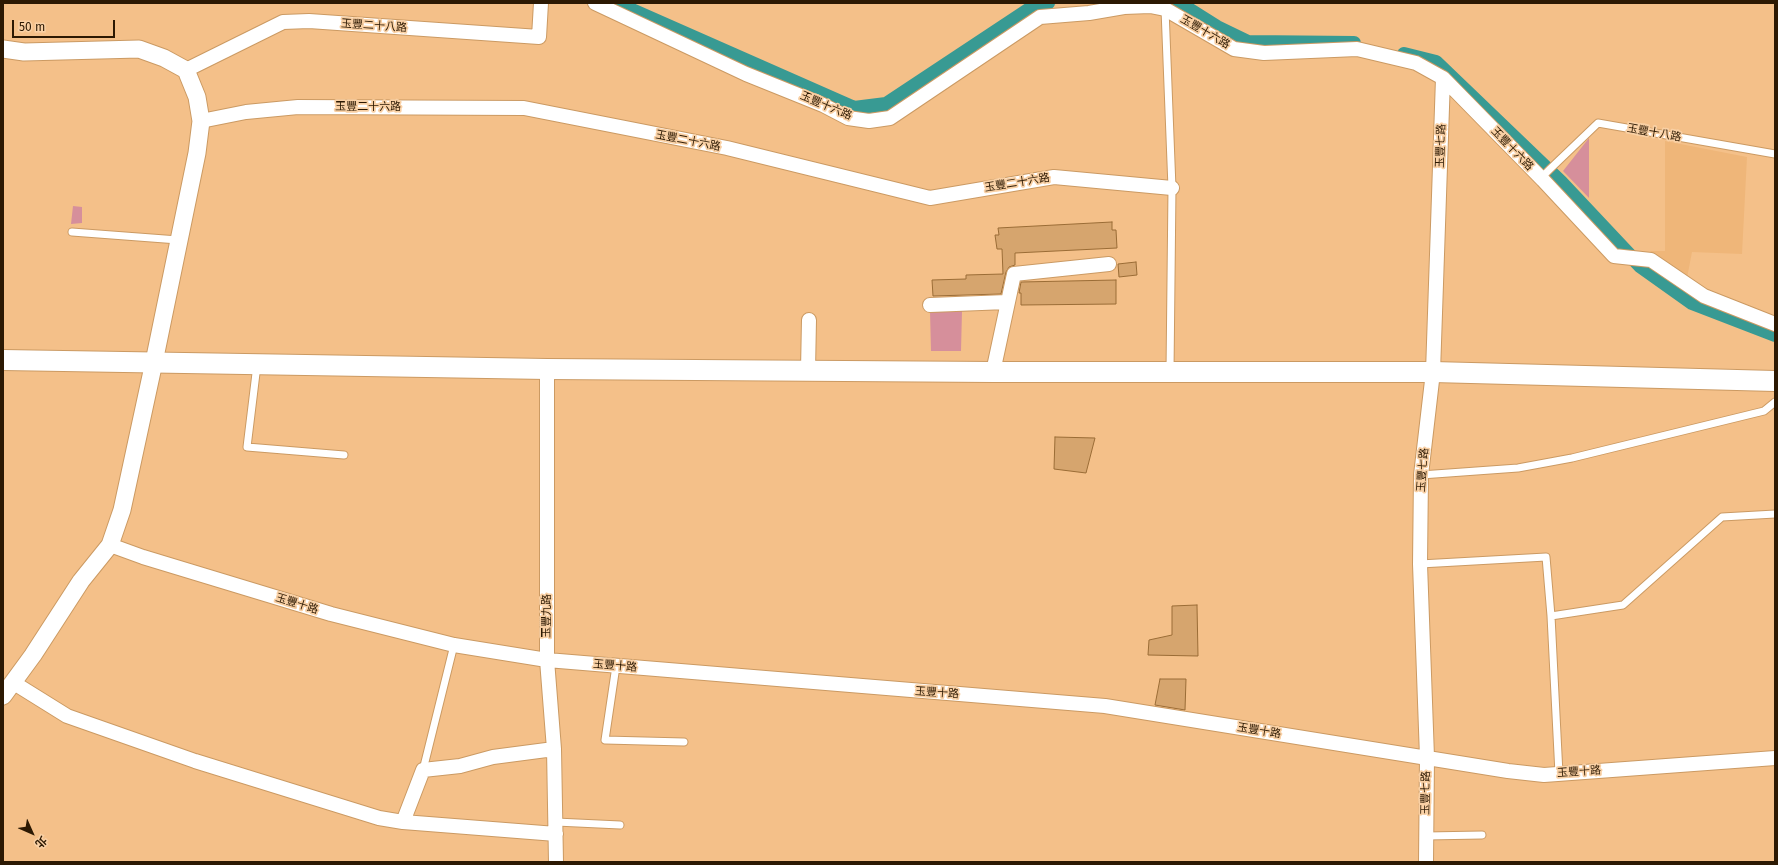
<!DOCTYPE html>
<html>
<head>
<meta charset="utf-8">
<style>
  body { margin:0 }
  #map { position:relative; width:1778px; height:865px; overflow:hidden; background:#f4c089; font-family:"Fira Sans","Noto Sans TC",sans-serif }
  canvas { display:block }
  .frame { position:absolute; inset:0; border:4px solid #2c1903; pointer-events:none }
  .north { position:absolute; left:12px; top:813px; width:40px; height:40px; -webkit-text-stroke:3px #f9d0a4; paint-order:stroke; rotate:135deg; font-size:11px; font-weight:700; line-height:16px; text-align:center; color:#2c1903 }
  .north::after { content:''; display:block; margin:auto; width:14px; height:18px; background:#2c1903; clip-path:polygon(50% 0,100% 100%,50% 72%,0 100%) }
  .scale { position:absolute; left:12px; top:20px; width:103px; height:18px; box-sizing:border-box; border:2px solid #2c1903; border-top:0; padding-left:5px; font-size:12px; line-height:14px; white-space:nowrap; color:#2c1903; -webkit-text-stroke:3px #f9d0a4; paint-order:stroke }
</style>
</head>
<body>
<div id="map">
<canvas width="1778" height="865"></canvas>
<div class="frame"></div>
<div class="north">北</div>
<div class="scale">50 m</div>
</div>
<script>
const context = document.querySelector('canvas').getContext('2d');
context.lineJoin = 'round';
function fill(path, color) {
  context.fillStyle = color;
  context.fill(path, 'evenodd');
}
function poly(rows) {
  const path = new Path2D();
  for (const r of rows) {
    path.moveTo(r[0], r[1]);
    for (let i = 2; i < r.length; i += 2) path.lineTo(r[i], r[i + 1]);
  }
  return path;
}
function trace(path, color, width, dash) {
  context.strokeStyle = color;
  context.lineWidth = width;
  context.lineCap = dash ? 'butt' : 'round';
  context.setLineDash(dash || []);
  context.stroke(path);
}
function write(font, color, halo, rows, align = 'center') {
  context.font = font + ' "Fira Sans","Noto Sans TC",sans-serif';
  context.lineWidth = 3.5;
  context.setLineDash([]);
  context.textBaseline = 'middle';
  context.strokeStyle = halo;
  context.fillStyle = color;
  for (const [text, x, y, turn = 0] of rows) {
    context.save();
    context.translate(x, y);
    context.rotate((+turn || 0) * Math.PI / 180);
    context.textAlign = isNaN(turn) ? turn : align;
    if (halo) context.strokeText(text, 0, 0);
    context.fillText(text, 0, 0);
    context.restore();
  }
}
fill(poly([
  [1665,141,1747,157,1742,254,1692,252,1687,278,1650,251,1665,251]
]), '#efb679');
fill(poly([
  [1589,138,1589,198,1563,171],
  [73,206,82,207,82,223,71,224],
  [930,311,962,311,961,351,931,351]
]), '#d68f9b');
trace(poly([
  [616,3,854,108,886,104,1031,8,1048,3],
  [1179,3,1217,27,1248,42,1354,43],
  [1404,54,1436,62,1561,182,1640,266,1692,303,1775,335]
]), '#389a93', 14);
const building = poly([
  [1112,222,1112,230,1116,230,1117,248,1015,253,1015,265,1009,267,1006,272,1001,294,933,296,932,280,966,279,966,275,1003,274,1002,249,997,249,995,235,999,235,998,228,1112,222],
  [1136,262,1137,275,1119,277,1118,264,1136,262],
  [1116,280,1116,304,1021,305,1021,293,1019,293,1021,282,1116,280],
  [1055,437,1095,438,1086,473,1054,469,1055,437],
  [1197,605,1198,656,1148,655,1149,640,1172,635,1172,606,1197,605],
  [1160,679,1186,679,1185,710,1155,705,1160,679]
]);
fill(building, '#d6a56e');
trace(building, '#9a6c36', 1);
const service = poly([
  [1165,9,1172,188,1170,371],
  [1543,180,1543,176,1550,169,1598,123,1775,154],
  [72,232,178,240],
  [257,365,247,447,344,455],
  [1421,475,1518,468,1572,458,1764,411,1775,402],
  [1420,564,1546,557,1551,616,1559,774],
  [1551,616,1623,605,1722,517,1775,514],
  [616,666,605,740,684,742],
  [423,770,454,645],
  [556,822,620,825],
  [1426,836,1482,835]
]);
const minor = poly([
  [595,3,746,74,823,105,848,118,869,121,890,118,1040,17,1089,13,1124,7,1150,6,1165,9,1234,49,1264,53,1357,49,1416,63,1443,78,1543,180,1614,256,1651,260,1704,296,1775,324],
  [186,70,283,22,309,21,539,37,541,3],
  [201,121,246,112,298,107,524,108,727,148,930,198,1054,177,1172,188],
  [930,305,1007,302],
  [547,369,547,660,554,749,556,862],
  [808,370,809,320],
  [993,372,1014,274,1109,264],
  [110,545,143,557,331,614,454,645,547,660,1105,706,1508,771,1544,775,1775,758],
  [14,683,67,716,195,761,379,818,403,822,556,834],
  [403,822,423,770,460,766,493,757,554,749],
  [1426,862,1427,757,1420,564,1421,475,1433,372,1443,78]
]);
const tertiary = poly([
  [3,49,24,52,139,49,164,58,186,70,197,97,201,121,197,153,154,362,122,510,110,545,81,581,33,655,3,696]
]);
const secondary = poly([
  [3,360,547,369,993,372,1433,372,1775,381]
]);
trace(service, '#cb9a63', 9);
trace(minor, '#cb9a63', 16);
trace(tertiary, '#cb9a63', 19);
trace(secondary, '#cb9a63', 22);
trace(service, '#fff', 7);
trace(minor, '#fff', 14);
trace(tertiary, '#fff', 17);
trace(secondary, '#fff', 20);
write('11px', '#2c1903', '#f9d0a4', [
  ["玉豐二十八路",374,26,4],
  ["玉豐十六路",1205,32,30],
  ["玉豐十六路",826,106,23],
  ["玉豐二十六路",368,107],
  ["玉豐十八路",1654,133,10],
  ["玉豐二十六路",688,141,11],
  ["玉豐七路",1441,146,-88],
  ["玉豐十六路",1512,149,46],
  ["玉豐二十六路",1017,183,-9],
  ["玉豐七路",1423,470,-85],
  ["玉豐十路",297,604,17],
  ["玉豐九路",547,616,-90],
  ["玉豐十路",615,666,5],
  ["玉豐十路",937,693,4],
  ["玉豐十路",1259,731,9],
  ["玉豐十路",1579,772,-4],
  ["玉豐七路",1426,793,-89]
]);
</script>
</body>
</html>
